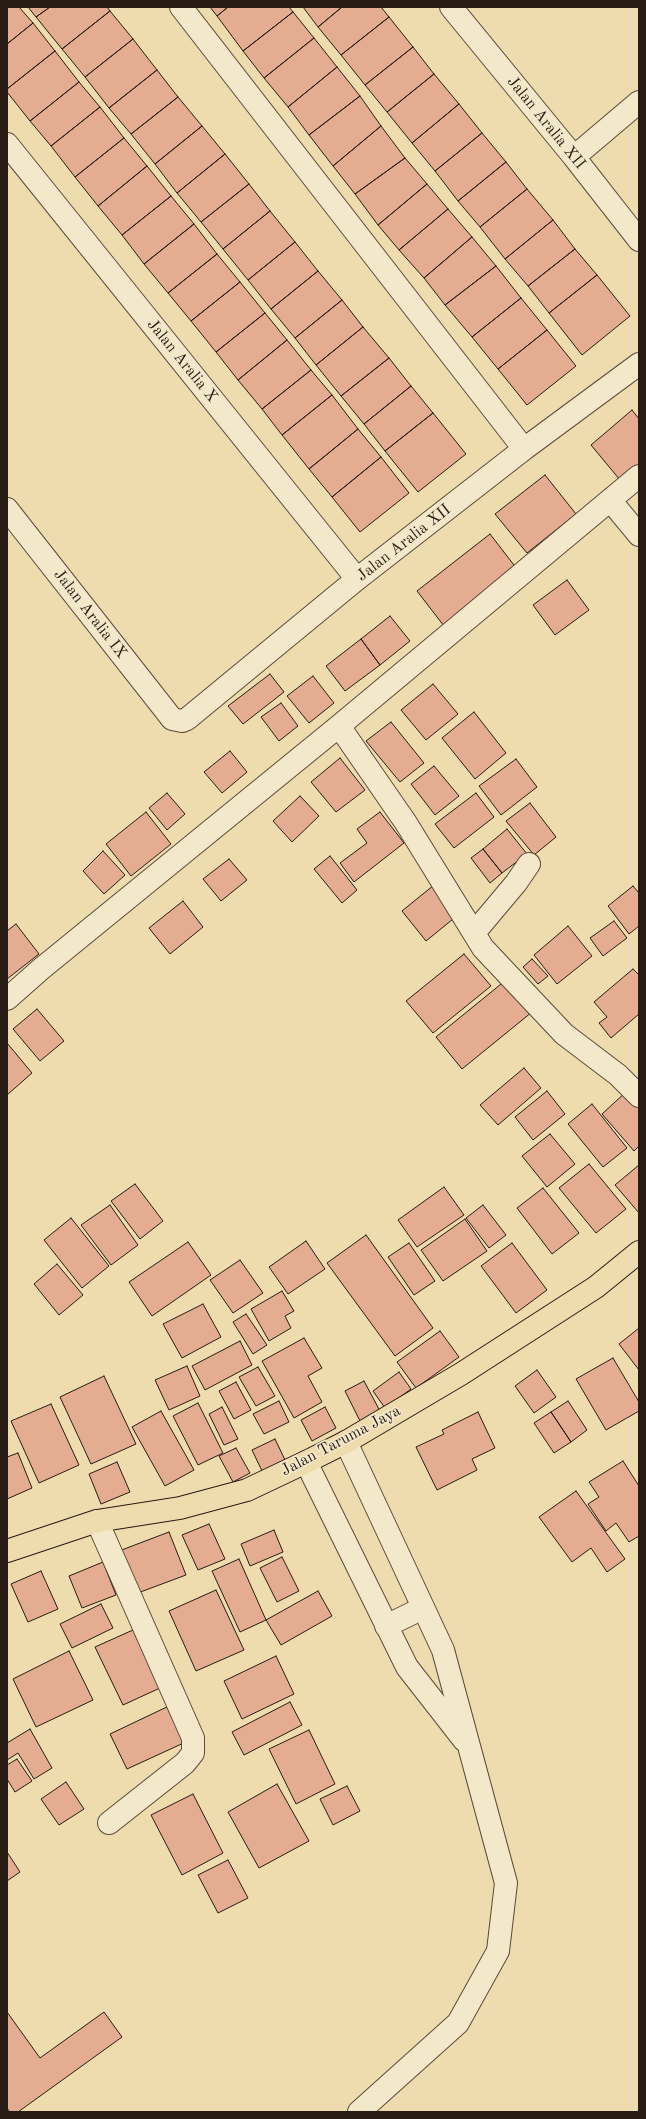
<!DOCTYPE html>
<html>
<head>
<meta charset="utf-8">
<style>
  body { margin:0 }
  #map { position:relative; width:646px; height:2119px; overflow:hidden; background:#eedcae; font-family:"Old Standard TT",serif }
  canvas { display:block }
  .frame { position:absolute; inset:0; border:8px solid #281b13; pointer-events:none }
</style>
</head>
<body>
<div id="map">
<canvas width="646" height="2119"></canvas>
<div class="frame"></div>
</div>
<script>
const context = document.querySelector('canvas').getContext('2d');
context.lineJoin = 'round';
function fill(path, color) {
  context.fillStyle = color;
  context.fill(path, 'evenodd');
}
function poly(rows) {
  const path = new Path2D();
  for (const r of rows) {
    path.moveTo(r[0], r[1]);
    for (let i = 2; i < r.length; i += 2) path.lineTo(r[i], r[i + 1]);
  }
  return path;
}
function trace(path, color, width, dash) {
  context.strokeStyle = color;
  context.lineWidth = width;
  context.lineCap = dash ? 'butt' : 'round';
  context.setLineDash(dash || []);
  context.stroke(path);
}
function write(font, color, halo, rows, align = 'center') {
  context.font = font + ' "Old Standard TT",serif';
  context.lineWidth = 3.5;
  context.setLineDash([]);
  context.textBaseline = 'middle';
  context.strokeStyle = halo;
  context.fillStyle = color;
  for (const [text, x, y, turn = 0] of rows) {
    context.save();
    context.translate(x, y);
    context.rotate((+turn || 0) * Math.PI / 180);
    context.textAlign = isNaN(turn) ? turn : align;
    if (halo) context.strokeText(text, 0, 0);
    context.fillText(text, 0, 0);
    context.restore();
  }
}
const building = poly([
  [7,7,19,7,33,23,7,44,7,7],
  [28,7,50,7,36,17,28,7],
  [50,7,107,7,110,11,62,49,36,17,50,7],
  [210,7,228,7,217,16,210,7],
  [228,7,289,7,293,12,243,51,217,16,228,7],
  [303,7,342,7,318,27,303,7],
  [342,7,381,7,389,17,341,55,318,27,342,7],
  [110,11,133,39,85,77,62,49,110,11],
  [293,12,314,38,264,78,243,51,293,12],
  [389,17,413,47,365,85,341,55,389,17],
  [33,23,55,51,7,89,7,44,33,23],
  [314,38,337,67,288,107,264,78,314,38],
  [133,39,157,70,109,108,85,77,133,39],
  [413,47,434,74,387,112,365,85,413,47],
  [55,51,79,82,30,121,7,92,7,89,55,51],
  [337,67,360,96,309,135,288,107,337,67],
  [157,70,178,97,131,134,109,108,157,70],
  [434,74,459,104,412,143,387,112,434,74],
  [79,82,100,107,51,146,30,121,79,82],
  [360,96,381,126,333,166,309,135,360,96],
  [178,97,202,126,155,164,131,134,178,97],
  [459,104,482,133,435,171,412,143,459,104],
  [100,107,124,138,75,177,51,146,100,107],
  [202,126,225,154,177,193,155,164,202,126],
  [381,126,405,158,355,194,333,166,381,126],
  [482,133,506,162,458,201,435,171,482,133],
  [124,138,147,166,98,206,75,177,124,138],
  [225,154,249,184,201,222,177,193,225,154],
  [405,158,427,184,378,225,355,194,405,158],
  [506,162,527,189,480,227,458,201,506,162],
  [147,166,171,196,122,235,98,206,147,166],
  [249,184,270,211,223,249,201,222,249,184],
  [427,184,448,209,399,250,378,225,427,184],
  [527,189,553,220,505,259,480,227,527,189],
  [171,196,194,224,144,264,122,235,171,196],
  [448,209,472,237,424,278,399,250,448,209],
  [270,211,295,242,248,280,223,249,270,211],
  [553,220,575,249,528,286,505,259,553,220],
  [194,224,217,254,168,293,144,264,194,224],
  [472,237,496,266,445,305,424,278,472,237],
  [295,242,318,271,271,309,248,280,295,242],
  [575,249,597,275,549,313,528,286,575,249],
  [217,254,240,282,191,321,168,293,217,254],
  [496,266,521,298,472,337,445,305,496,266],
  [318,271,342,300,295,338,271,309,318,271],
  [597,275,630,316,582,355,549,313,597,275],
  [240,282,265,313,216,352,191,321,240,282],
  [521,298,547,330,498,369,472,337,521,298],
  [342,300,363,327,316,365,295,338,342,300],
  [265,313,287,340,238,380,216,352,265,313],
  [363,327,389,358,341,396,316,365,363,327],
  [547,330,576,366,527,405,498,369,547,330],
  [287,340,311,370,262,409,238,380,287,340],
  [389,358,411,386,364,424,341,396,389,358],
  [311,370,332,395,282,435,262,409,311,370],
  [411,386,433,413,385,451,364,424,411,386],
  [332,395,358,429,309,469,282,435,332,395],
  [632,410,639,419,639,464,620,480,591,445,632,410],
  [433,413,466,454,418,492,385,451,433,413],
  [358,429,381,457,332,497,309,469,358,429],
  [381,457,409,493,360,532,332,497,381,457],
  [545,475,576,514,527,553,495,514,545,475],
  [490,534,517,569,444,626,417,591,490,534],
  [567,580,589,610,555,635,533,605,567,580],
  [390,616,410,641,380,665,361,639,390,616],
  [361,639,380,665,345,691,326,666,361,639],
  [270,674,284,692,243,724,228,706,270,674],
  [313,676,334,703,309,723,287,696,313,676],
  [433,684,458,714,426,740,401,710,433,684],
  [281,703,298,726,279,741,261,717,281,703],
  [474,712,506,753,475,779,442,738,474,712],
  [391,722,424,763,400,782,366,741,391,722],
  [230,751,247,772,222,793,204,772,230,751],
  [340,758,365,790,336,812,311,782,340,758],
  [516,759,537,787,501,815,479,786,516,759],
  [434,766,459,796,435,815,411,784,434,766],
  [167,793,185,814,167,830,149,808,167,793],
  [476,793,494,817,454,848,435,824,476,793],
  [300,796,319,816,292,842,273,821,300,796],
  [530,803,556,837,534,855,506,821,530,803],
  [146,812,171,844,131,876,106,844,146,812],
  [380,812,404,843,354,882,340,863,367,843,357,829,380,812],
  [507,829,527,854,502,873,483,849,507,829],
  [483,849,502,873,490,883,471,858,483,849],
  [103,851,125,875,104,894,83,871,103,851],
  [330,856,357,890,342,903,314,869,330,856],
  [229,859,247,880,221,901,203,879,229,859],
  [434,885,458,915,426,941,402,911,434,885],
  [633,886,639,893,639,926,629,934,608,906,633,886],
  [183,901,203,927,170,954,149,928,183,901],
  [614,921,627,938,603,956,590,938,614,921],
  [16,924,39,954,7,979,7,931,16,924],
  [568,926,592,956,557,984,534,955,568,926],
  [464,954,491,986,433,1033,406,1001,464,954],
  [532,959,548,976,538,984,523,967,532,959],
  [633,969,639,975,639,1014,611,1038,599,1023,607,1017,594,1002,633,969],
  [506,980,532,1012,462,1069,436,1037,506,980],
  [37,1009,64,1041,40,1061,13,1029,37,1009],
  [7,1043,32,1073,7,1095,7,1043],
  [524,1068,541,1088,498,1125,480,1105,524,1068],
  [547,1091,565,1114,533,1140,515,1117,547,1091],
  [627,1091,639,1105,639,1146,634,1151,602,1114,627,1091],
  [592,1104,627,1148,603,1167,568,1124,592,1104],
  [550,1134,575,1164,547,1187,522,1156,550,1134],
  [589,1164,626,1209,596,1233,559,1188,589,1164],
  [639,1165,639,1213,615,1185,639,1165],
  [135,1184,163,1221,140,1239,111,1201,135,1184],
  [444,1187,464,1215,417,1247,398,1220,444,1187],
  [543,1188,579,1233,552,1254,517,1208,543,1188],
  [110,1205,138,1245,111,1265,81,1225,110,1205],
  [483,1205,506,1235,489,1248,466,1218,483,1205],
  [71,1218,109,1266,82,1288,44,1240,71,1218],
  [465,1219,487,1251,443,1281,421,1250,465,1219],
  [366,1235,433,1328,395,1356,327,1263,366,1235],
  [306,1241,325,1269,288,1294,269,1267,306,1241],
  [188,1242,211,1275,152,1316,129,1282,188,1242],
  [409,1243,435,1281,414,1295,388,1257,409,1243],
  [512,1243,547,1290,516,1313,481,1266,512,1243],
  [240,1260,263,1293,233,1313,210,1280,240,1260],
  [57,1264,83,1295,59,1315,34,1284,57,1264],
  [282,1291,294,1311,285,1316,291,1328,269,1341,251,1309,282,1291],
  [203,1304,221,1337,182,1358,163,1324,203,1304],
  [246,1314,267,1345,253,1354,233,1322,246,1314],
  [639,1328,639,1370,619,1344,639,1328],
  [440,1331,459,1357,416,1388,397,1362,440,1331],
  [304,1338,322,1368,308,1376,322,1402,294,1418,262,1361,304,1338],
  [240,1341,252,1365,205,1390,192,1366,240,1341],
  [613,1358,639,1402,639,1411,606,1430,576,1379,613,1358],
  [187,1366,200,1396,169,1410,155,1380,187,1366],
  [258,1367,275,1396,256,1406,239,1377,258,1367],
  [537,1370,556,1397,534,1413,515,1386,537,1370],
  [399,1372,411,1389,385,1408,373,1391,399,1372],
  [104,1376,136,1444,91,1464,60,1397,104,1376],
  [364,1381,381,1413,361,1423,345,1391,364,1381],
  [236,1382,251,1410,234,1419,219,1391,236,1382],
  [279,1401,289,1422,264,1434,253,1414,279,1401],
  [568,1401,587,1430,571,1442,551,1412,568,1401],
  [198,1403,223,1453,198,1465,173,1416,198,1403],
  [51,1404,79,1465,39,1483,11,1421,51,1404],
  [222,1407,238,1439,224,1445,209,1414,222,1407],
  [325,1407,336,1428,312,1441,301,1420,325,1407],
  [161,1411,194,1470,165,1486,132,1427,161,1411],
  [478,1412,495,1448,472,1459,477,1470,437,1490,416,1447,444,1434,442,1430,478,1412],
  [551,1412,571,1442,554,1453,534,1423,551,1412],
  [275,1439,286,1462,263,1473,252,1450,275,1439],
  [236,1448,250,1473,233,1482,219,1456,236,1448],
  [18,1453,32,1488,7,1499,7,1457,18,1453],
  [623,1461,639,1486,639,1536,629,1542,616,1523,606,1531,588,1504,599,1497,589,1482,623,1461],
  [117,1462,130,1492,101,1504,89,1474,117,1462],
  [576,1491,625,1559,607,1572,591,1548,572,1562,539,1517,576,1491],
  [209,1524,225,1559,198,1570,182,1535,209,1524],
  [274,1530,283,1552,250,1566,241,1544,274,1530],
  [169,1532,186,1575,135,1594,119,1551,169,1532],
  [282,1557,299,1591,277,1602,260,1568,282,1557],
  [239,1559,266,1620,240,1632,212,1571,239,1559],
  [103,1562,116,1595,82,1608,69,1576,103,1562],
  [41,1571,58,1609,28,1622,11,1584,41,1571],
  [216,1590,244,1650,196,1671,169,1611,216,1590],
  [318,1591,332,1616,281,1645,266,1620,318,1591],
  [101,1604,113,1628,72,1648,60,1624,101,1604],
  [133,1630,160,1688,123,1705,95,1647,133,1630],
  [69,1651,93,1700,36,1727,13,1679,69,1651],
  [276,1656,294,1694,242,1719,224,1681,276,1656],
  [290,1702,302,1725,244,1755,232,1732,290,1702],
  [171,1705,188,1741,127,1769,110,1734,171,1705],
  [30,1729,52,1768,34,1779,18,1753,7,1760,7,1743,30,1729],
  [309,1730,335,1784,296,1804,269,1749,309,1730],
  [17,1759,32,1781,15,1792,7,1779,7,1765,17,1759],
  [66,1782,84,1809,59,1825,41,1799,66,1782],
  [277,1784,309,1841,259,1868,228,1812,277,1784],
  [347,1786,360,1811,333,1825,320,1799,347,1786],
  [193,1794,223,1853,182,1875,151,1815,193,1794],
  [7,1852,20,1872,7,1881,7,1852],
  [228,1860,248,1898,218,1913,198,1875,228,1860],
  [7,2012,40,2058,104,2012,122,2037,18,2112,10,2112,7,2108,7,2012]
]);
fill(building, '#e4ac91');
trace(building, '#281b13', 1);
const minor = poly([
  [181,7,524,449],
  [451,7,574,157,639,240],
  [7,144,357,579],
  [574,157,639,102],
  [610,500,639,535],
  [7,509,169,715,172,719,182,721,187,719,357,579,524,449,639,364],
  [339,726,406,823,483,948,564,1034,618,1075,639,1096],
  [474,933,516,883,529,864],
  [7,999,41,969,339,726,639,476],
  [346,1442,443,1650,506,1883,498,1951,458,2023,359,2112],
  [306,1462,407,1667,464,1740],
  [97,1521,193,1738,193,1753,185,1763,109,1823],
  [386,1626,423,1608]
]);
const major = poly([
  [7,1551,97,1521,180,1508,247,1490,306,1462,346,1442,461,1374,596,1287,639,1252]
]);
trace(minor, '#5a4b3a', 24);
trace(major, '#281b13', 24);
trace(minor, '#f4e8ca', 22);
trace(major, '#eedcae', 22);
write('16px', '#281b13', '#f4e8ca', [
  ["Jalan Aralia XII",546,123,51],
  ["Jalan Aralia X",182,361,51],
  ["Jalan Aralia XII",404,543,-38],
  ["Jalan Aralia IX",90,614,52],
  ["Jalan Taruma Jaya",341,1441,-28]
]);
</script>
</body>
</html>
